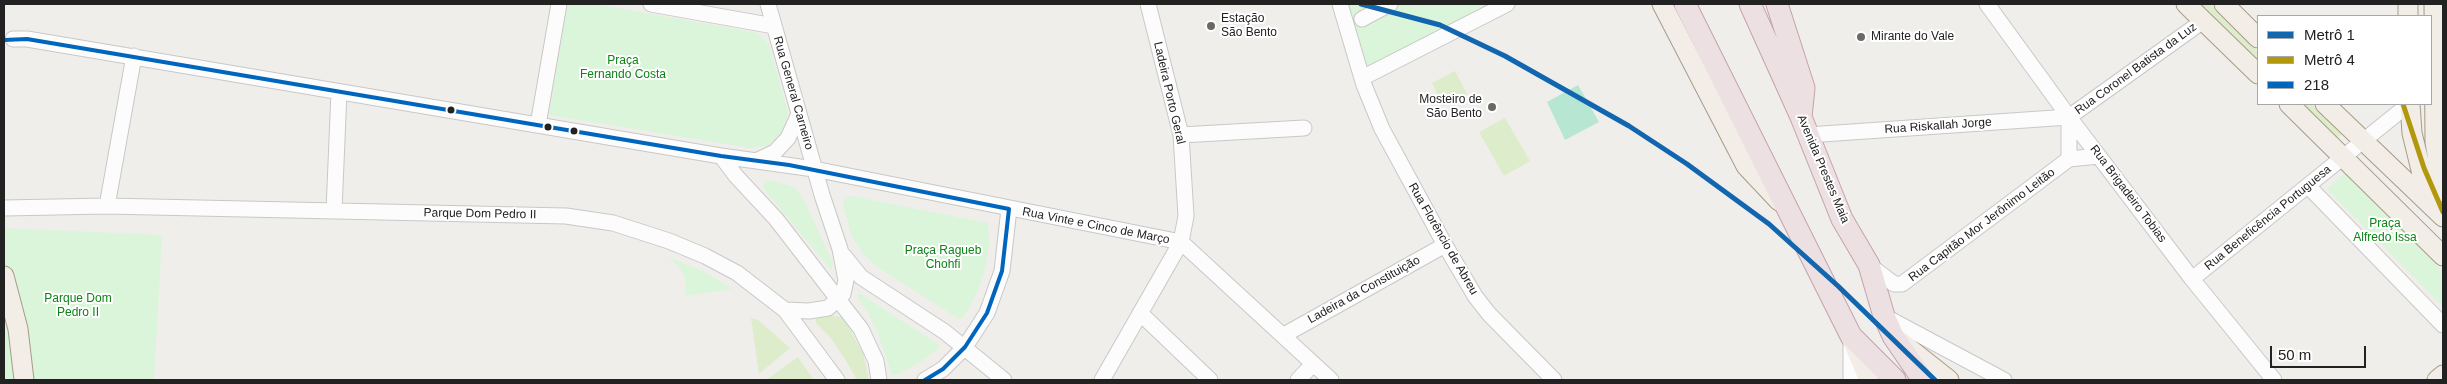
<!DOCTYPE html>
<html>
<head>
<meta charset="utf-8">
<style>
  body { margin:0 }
  #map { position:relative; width:2447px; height:384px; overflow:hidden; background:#f0eeeb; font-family:Helvetica,sans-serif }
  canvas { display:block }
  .frame { position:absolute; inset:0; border:5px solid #222; pointer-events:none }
  .legend { position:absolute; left:2257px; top:15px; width:175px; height:90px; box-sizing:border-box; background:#fff; border:1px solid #a7a7a7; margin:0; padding:6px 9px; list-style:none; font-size:15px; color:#222 }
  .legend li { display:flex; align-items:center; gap:10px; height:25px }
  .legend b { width:25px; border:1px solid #a7a7a7 }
  .scale { position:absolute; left:2270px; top:346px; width:96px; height:22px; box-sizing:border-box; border:2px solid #222; border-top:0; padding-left:6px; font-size:15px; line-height:18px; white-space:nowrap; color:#222; -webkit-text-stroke:4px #fff; paint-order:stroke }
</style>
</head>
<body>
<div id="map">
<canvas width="2447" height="384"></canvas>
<div class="frame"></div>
<ul class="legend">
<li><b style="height:6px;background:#1266af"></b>Metrô 1</li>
<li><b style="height:6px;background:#b2980c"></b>Metrô 4</li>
<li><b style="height:6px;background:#0065bd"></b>218</li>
</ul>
<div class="scale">50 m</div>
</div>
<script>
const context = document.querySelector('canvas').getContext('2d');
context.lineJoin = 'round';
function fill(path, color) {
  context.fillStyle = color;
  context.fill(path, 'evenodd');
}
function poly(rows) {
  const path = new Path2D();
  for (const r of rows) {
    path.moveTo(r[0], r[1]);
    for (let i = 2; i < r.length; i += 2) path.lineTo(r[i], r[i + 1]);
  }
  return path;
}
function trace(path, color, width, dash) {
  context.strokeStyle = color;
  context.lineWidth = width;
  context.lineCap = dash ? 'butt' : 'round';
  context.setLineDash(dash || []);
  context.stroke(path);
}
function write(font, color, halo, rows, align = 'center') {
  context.font = font + ' Helvetica,sans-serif';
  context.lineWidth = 4;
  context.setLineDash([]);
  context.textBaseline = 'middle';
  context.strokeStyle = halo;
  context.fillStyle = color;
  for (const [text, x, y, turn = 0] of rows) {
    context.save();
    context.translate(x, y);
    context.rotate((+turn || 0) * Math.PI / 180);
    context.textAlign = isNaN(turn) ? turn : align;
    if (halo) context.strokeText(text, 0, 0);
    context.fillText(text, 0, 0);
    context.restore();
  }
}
fill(poly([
  [2200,4,2210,4,2258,52,2258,61],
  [1455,71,1467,94,1443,106,1432,83],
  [2303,104,2311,104,2342,134,2337,138],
  [1505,118,1530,161,1504,176,1479,132],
  [820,315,843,317,863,353,869,380,857,380,845,359,830,337,816,323,816,318],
  [751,318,758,320,790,348,759,374],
  [798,357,814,380,766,380]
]), '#ddeccb');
fill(poly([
  [567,4,595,4,758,33,769,44,788,113,783,132,768,146,751,148,549,115],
  [1346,4,1494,4,1365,70],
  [2345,173,2443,271,2443,307,2327,189],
  [768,180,794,187,803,198,833,263,831,270,764,189,764,183],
  [851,196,988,223,989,247,984,272,977,293,963,318,959,319,877,267,863,254,852,237,843,205,845,198],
  [4,228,162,235,154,380,4,380],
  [669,257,703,271,732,289,685,296,686,279,681,270],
  [859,293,939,345,939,348,918,364,898,374,892,375,877,331,868,313,857,297]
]), '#daf5da');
fill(poly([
  [1578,85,1599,122,1565,140,1547,102]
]), '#b7e6d2');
const minor = poly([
  [651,4,774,26],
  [768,4,822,195,840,249,846,280,843,294,828,308,809,311,785,310],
  [1340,4,1364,85,1382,129,1445,245,1475,296,1489,314,1554,380],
  [1987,4,2069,117,2192,279,2274,380],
  [1362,19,1390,4],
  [13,39,27,39,721,156,814,169,1181,242,1331,380],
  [1362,78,1507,4],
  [2069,117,2203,21],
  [2069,117,2069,159],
  [538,125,559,4],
  [1181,135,1304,128],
  [1808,135,2069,117],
  [721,156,736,176,776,219,861,329,876,361,879,380],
  [758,160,775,152,788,138,798,116],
  [2308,186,2443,325],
  [107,206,134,56],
  [4,208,107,206,566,216,613,223,669,241,705,256,737,273,785,310,837,380],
  [334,211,339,92],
  [844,256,861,277,945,332,1004,380],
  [1869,265,1894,284,1902,284,2069,159,2099,156],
  [2192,279,2409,104],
  [1140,313,1210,380],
  [1884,316,2004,380],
  [1284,335,1445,245],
  [1851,342,1851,380],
  [925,380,943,369,965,347,987,313,1002,271,1009,209],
  [1102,380,1181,242,1186,216,1181,135,1148,4],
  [1298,380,1313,364]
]);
const major = poly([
  [1662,4,1746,166,1779,201],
  [2186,4,2258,74],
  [2224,4,2258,38],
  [2408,4,2408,16],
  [2434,4,2435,142,2443,192],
  [2289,104,2443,256],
  [2325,104,2443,217],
  [2410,104,2412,133,2429,203],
  [4,276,18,329,24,380],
  [1851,337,1869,380],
  [1901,342,1949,380],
  [2437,380,2443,375]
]);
const highway = poly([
  [1685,4,1851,336,1895,380],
  [1750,4,1801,117,1842,219,1869,265,1884,316,1893,336,1923,380],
  [1777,4,1804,88,1801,117]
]);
trace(minor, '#c9c8c7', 17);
trace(major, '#a79c86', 21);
trace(highway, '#c5a2ac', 23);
trace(minor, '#fdfcfc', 15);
trace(major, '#f3ede7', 19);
trace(highway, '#ece0e2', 21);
trace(poly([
  [4,40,27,39,721,156,789,165,1009,209,1002,271,987,313,965,347,943,369,925,380]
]), '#0065bd', 4);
trace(poly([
  [1361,4,1440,25,1505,56,1629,126,1687,164,1769,224,1838,286,1935,380]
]), '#1266af', 5);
trace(poly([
  [2403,104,2424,168,2443,212]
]), '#b2980c', 5);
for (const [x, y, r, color] of [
  [1211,26,5,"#6a6968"],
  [1861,37,5,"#6a6968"],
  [1492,107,5,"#6a6968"],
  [451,110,4.5,"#222"],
  [548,127,4.5,"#222"],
  [574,131,4.5,"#222"]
]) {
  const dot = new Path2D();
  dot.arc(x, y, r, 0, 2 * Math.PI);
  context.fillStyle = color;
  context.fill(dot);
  trace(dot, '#fff', 2);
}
write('12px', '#222', '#fff', [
  ["Estação",1221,19],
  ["São Bento",1221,33],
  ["Mirante do Vale",1871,37],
  ["Mosteiro de",1482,100,"right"],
  ["São Bento",1482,114,"right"]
], 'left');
write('12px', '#0c8416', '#fff', [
  ["Praça",623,61],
  ["Fernando Costa",623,75],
  ["Praça",2385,224],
  ["Alfredo Issa",2385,238],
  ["Praça Ragueb",943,251],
  ["Chohfi",943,265],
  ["Parque Dom",78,299],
  ["Pedro II",78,313]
]);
write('12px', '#222', '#fff', [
  ["Rua Coronel Batista da Luz",2136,69,-36],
  ["Rua General Carneiro",793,93,74],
  ["Ladeira Porto Geral",1169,93,77],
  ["Rua Riskallah Jorge",1938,126,-4],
  ["Avenida Prestes Maia",1823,169,67],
  ["Rua Brigadeiro Tobias",2128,194,53],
  ["Parque Dom Pedro II",480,214,1],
  ["Rua Beneficência Portuguesa",2268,218,-39],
  ["Rua Capitão Mor Jerônimo Leitão",1982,225,-37],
  ["Rua Vinte e Cinco de Março",1096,226,11],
  ["Rua Florêncio de Abreu",1443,239,60],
  ["Ladeira da Constituição",1364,290,-29]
]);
</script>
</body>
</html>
